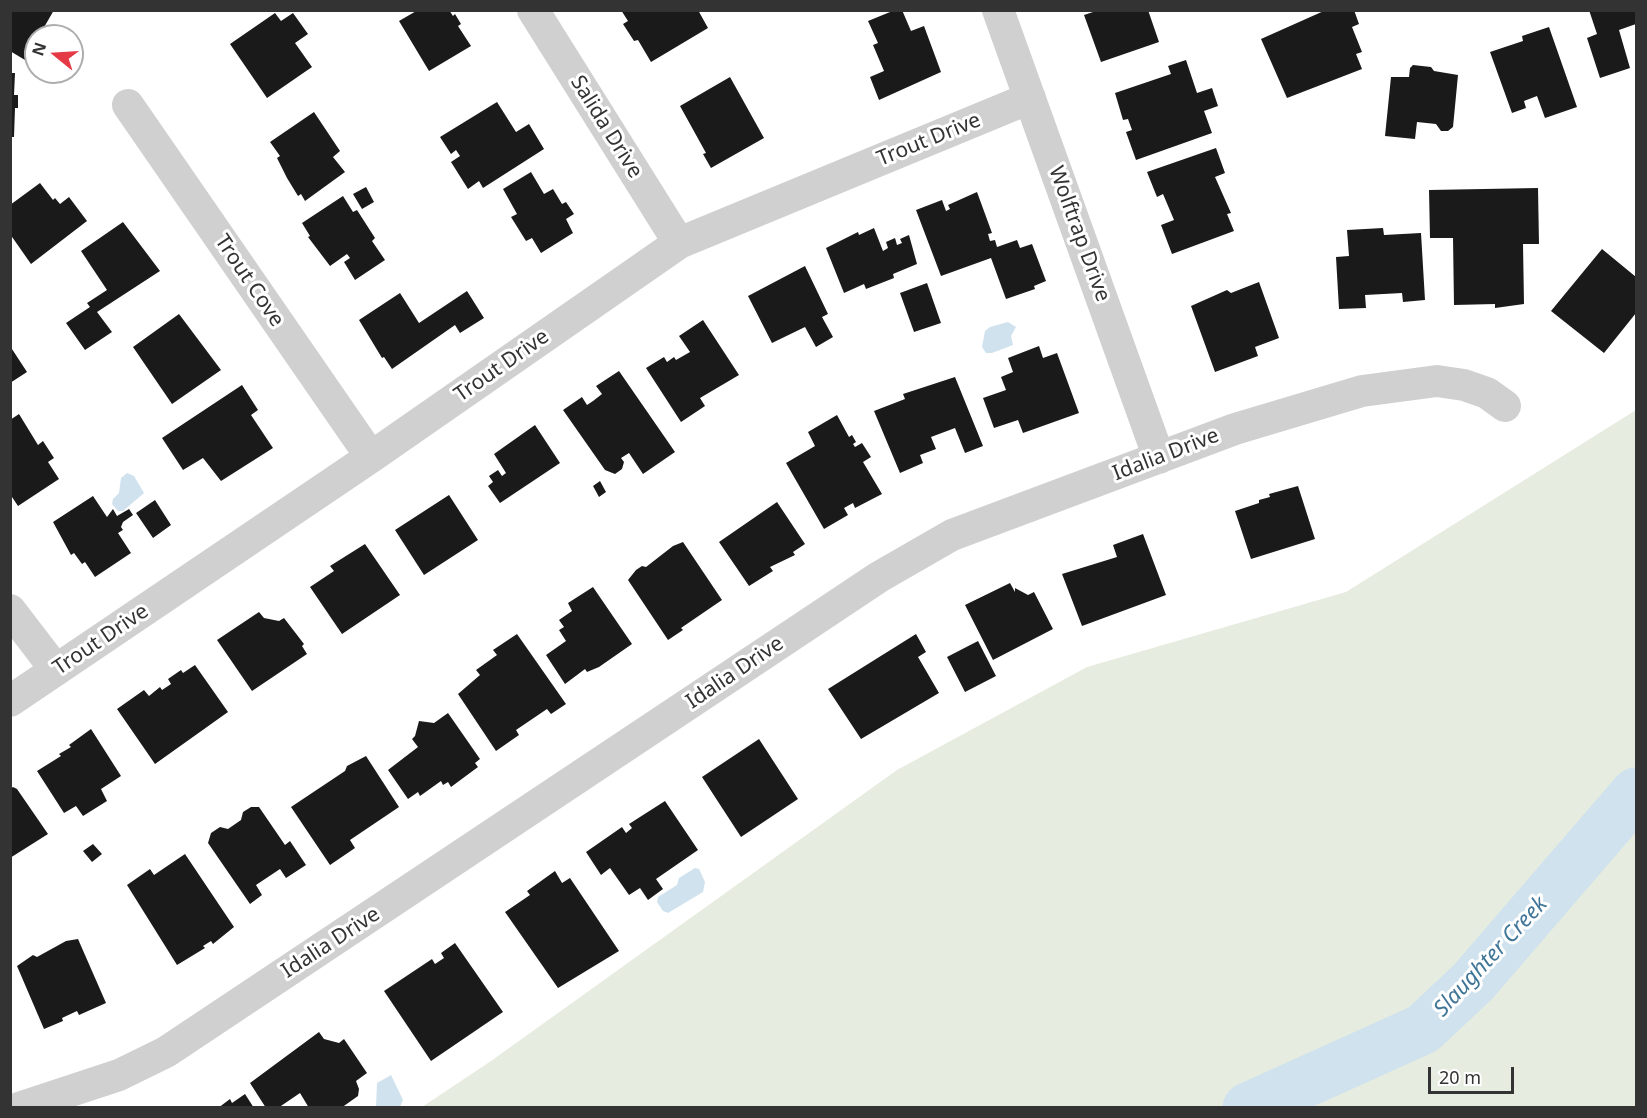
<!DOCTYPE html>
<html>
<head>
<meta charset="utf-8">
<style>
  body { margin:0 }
  #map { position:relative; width:1647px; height:1118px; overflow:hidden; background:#fff; font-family:"Noto Sans",sans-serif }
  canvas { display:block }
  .frame { position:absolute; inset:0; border:12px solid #333; pointer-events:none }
  .north { position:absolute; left:24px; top:24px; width:60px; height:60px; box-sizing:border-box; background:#fff; border:2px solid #adadad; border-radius:50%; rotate:288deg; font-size:16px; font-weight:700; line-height:24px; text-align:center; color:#333 }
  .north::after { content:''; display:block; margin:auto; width:21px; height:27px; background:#e63946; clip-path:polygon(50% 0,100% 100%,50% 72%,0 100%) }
  .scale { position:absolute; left:1428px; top:1067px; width:86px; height:27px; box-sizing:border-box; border:3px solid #333; border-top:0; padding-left:8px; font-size:18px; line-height:21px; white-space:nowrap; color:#333; -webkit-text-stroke:4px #fff; paint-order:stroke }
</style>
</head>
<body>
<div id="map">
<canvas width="1647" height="1118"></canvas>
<div class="frame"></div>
<div class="north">N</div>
<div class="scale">20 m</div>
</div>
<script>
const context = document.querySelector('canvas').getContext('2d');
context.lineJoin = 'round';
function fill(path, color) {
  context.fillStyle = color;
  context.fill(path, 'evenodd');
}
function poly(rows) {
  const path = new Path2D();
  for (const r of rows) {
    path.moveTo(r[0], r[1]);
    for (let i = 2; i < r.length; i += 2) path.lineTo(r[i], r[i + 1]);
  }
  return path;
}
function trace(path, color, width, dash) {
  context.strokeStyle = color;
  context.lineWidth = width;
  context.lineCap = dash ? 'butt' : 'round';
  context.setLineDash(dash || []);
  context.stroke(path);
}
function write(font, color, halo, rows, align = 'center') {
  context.font = font + ' "Noto Sans",sans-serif';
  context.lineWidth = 6;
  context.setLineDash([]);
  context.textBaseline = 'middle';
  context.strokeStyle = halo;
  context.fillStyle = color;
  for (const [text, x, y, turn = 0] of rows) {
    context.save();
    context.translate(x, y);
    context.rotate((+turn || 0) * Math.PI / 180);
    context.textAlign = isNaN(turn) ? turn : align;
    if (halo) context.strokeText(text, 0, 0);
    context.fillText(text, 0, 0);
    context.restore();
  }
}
fill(poly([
  [1636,410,1636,1107,422,1107,491,1061,897,770,1087,667,1346,592]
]), '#e6ecdf');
fill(poly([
  [1008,322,1016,327,1011,336,1013,345,992,353,986,353,982,347,985,331,990,327],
  [127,473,134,476,144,493,123,511,118,511,112,504,113,499,119,493,121,478],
  [695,868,699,869,705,882,703,892,668,913,663,911,657,902,658,897,677,885,679,878],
  [391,1075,403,1100,400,1107,376,1107,377,1083]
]), '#cfe2ee');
trace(poly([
  [1248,1108,1423,1029,1473,982,1636,793]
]), '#cfe2ee', 51);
fill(poly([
  [10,10,54,10,39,36,36,36,36,42,25,60,10,51],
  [418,10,449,10,453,16,455,14,461,24,458,26,471,46,429,71,399,21],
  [621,10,698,10,708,28,651,62,638,40,634,41,623,24,628,21],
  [895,10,902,10,911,31,924,26,941,72,879,100,870,77,884,71,873,45,878,43,868,21],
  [1089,10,1148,10,1159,42,1101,62,1084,15,1093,12],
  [1326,10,1354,10,1359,24,1352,27,1362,52,1356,54,1362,69,1287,98,1261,39],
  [1589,10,1636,10,1636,24,1619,30,1630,68,1600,78,1587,38,1597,34],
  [275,13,281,21,293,13,308,34,295,43,312,67,267,98,230,44],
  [1549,27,1577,107,1545,118,1537,96,1524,101,1526,108,1512,113,1490,52,1523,41,1522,36],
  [1186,60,1197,93,1212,88,1218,106,1204,111,1212,133,1136,160,1126,132,1132,130,1128,119,1123,120,1115,93,1171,74,1168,66],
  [1413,65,1431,67,1434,71,1458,75,1453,127,1448,131,1441,131,1436,124,1417,122,1415,139,1385,136,1391,77,1409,77,1410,68],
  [10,73,15,73,14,95,18,95,18,108,15,108,14,137,10,137],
  [730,77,764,138,711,168,703,154,706,153,680,106],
  [497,102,516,132,529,124,544,149,483,188,479,181,468,189,451,162,460,156,456,150,451,154,440,137],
  [314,112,340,151,333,157,345,172,305,201,301,194,298,196,287,178,277,158,280,156,270,142],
  [1216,148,1225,173,1215,177,1231,213,1227,214,1234,231,1172,254,1161,225,1174,220,1163,194,1157,197,1147,172],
  [531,172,544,194,553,189,562,204,566,202,574,214,566,219,573,233,541,253,532,238,526,241,511,217,517,214,503,189],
  [40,183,53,200,55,198,60,204,69,197,87,221,31,264,10,234,10,205],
  [366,187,374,202,362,209,353,194],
  [1538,188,1539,244,1523,244,1524,304,1495,308,1495,304,1454,305,1453,238,1430,238,1429,190],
  [977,192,992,233,988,234,990,241,995,240,997,247,1017,240,1020,248,1032,244,1046,281,1034,286,1035,289,1006,299,991,258,941,276,916,210,942,200,946,211,950,209,948,205],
  [343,196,353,212,357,210,375,238,372,241,385,260,355,280,344,262,350,258,347,254,330,266,308,237,310,236,302,223],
  [123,222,160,271,97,312,112,332,85,350,66,323,90,307,87,303,107,290,81,251],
  [874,228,883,251,888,248,886,242,895,238,897,245,902,243,900,239,909,235,917,264,893,274,894,278,866,289,864,284,844,293,826,248,858,232,859,235],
  [1383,228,1384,235,1421,233,1425,300,1403,302,1402,293,1365,295,1366,308,1339,309,1336,257,1349,256,1347,230],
  [1602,249,1636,277,1636,313,1604,353,1551,311],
  [805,266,828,314,822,317,833,337,816,347,805,327,772,343,748,296],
  [1259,282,1279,338,1255,347,1258,356,1215,372,1191,306,1227,290,1231,293],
  [927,283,941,323,914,332,900,293],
  [467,291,484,318,460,333,455,325,392,369,384,357,382,358,359,320,400,293,419,323],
  [179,314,221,370,172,404,133,347],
  [703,320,739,375,700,398,705,406,681,422,646,368,664,357,667,362,674,357,676,360,690,352,679,336],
  [10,346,27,372,10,383],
  [1039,346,1043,358,1057,353,1079,413,1023,433,1018,420,994,428,983,398,1006,390,1001,377,1013,372,1008,358],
  [619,371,675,452,643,474,629,453,621,458,624,462,622,469,615,474,605,470,563,410,582,397,587,405,593,401,602,394,596,386],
  [955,377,983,446,965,453,955,428,931,437,936,449,920,455,923,463,900,473,874,411,905,399,903,394],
  [242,385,258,410,251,415,273,448,221,481,203,458,183,470,162,438],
  [19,414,38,445,43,441,54,458,48,462,59,479,18,506,10,494,10,420],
  [837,415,849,437,852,435,856,442,853,444,855,447,862,443,871,457,863,462,882,494,855,508,853,503,844,508,848,515,824,529,786,463,815,446,808,432],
  [535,425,560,463,500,503,488,486,493,482,489,476,498,470,502,476,506,473,494,454],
  [600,481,606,492,599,497,593,486],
  [1298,486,1315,539,1251,559,1235,511,1259,503,1259,500,1270,497,1269,494],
  [449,495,478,540,424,575,395,530],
  [93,496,107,517,113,509,117,516,129,509,133,515,123,522,121,527,123,530,118,533,131,553,95,577,85,562,82,564,74,553,71,555,53,522],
  [155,500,171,525,153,538,136,513],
  [777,502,805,544,793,552,795,555,770,567,773,571,749,586,719,542],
  [1143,534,1166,595,1082,626,1062,574,1117,557,1113,545],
  [683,542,722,600,681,628,683,630,668,640,628,580,636,570,642,566,646,567,673,546],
  [365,544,400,595,342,634,310,587,334,571,330,566],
  [1010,583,1015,592,1015,588,1028,595,1034,592,1053,629,993,660,965,605],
  [593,587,632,644,599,667,587,672,585,669,565,684,546,655,566,641,559,630,564,627,559,620,572,611,568,603],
  [259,612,264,618,279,621,284,618,304,644,302,646,307,654,252,691,217,640],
  [517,634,566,704,551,714,547,709,516,730,519,735,496,751,458,694,480,675,476,670,497,655,493,650],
  [916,634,926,652,918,657,939,693,861,739,828,689],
  [978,641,996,676,965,692,947,657],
  [195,665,228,712,155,764,117,709,144,690,149,696,160,687,162,690,171,684,168,679,181,670,183,673],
  [448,713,480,759,475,763,478,767,451,787,448,782,443,785,441,781,420,796,418,792,408,799,388,770,418,747,412,739,415,736,419,721,434,723],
  [91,729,121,776,101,789,107,801,83,816,76,806,64,813,37,771,61,756,59,754,71,747,69,745],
  [759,739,798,799,741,837,702,777],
  [366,756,399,807,350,840,355,848,330,865,291,807,345,771,347,766],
  [13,787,17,789,48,834,10,858,10,789],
  [665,801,698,850,656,879,663,889,648,900,640,888,629,895,610,868,601,875,586,852,622,827,626,833,632,828,629,824],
  [251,807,259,807,285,845,290,841,306,865,286,878,280,869,256,885,262,895,250,904,208,843,211,833,220,827,228,829,241,820,243,812],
  [93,844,102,854,92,862,83,851],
  [185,854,234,927,213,944,211,941,203,946,205,948,177,965,127,885,150,869,154,875],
  [555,871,562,883,570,878,619,951,558,988,505,912,530,895,527,891],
  [78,939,106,1003,79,1015,77,1011,62,1018,63,1021,44,1029,17,966,33,955,37,957,66,941],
  [455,943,503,1012,431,1061,384,991,432,959,435,964,444,958,441,953],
  [319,1032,324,1039,339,1043,344,1039,367,1073,356,1081,359,1089,358,1096,341,1108,309,1108,300,1093,278,1108,266,1108,250,1083],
  [245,1094,254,1108,218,1108,230,1099,232,1103]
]), '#1a1a1a');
trace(poly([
  [533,10,679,243],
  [998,10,1159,458],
  [128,105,371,457],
  [10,610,56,670],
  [10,701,371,457,679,243,1030,98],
  [19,1108,119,1075,166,1052,879,577,952,535,1235,429,1362,391,1437,381,1464,385,1487,393,1505,406]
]), '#d0d0d0', 32);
write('21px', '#333', '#fff', [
  ["Salida Drive",606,127,58],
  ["Trout Drive",929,140,-22],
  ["Wolftrap Drive",1079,234,70],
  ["Trout Cove",249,281,56],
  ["Trout Drive",502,366,-35],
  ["Idalia Drive",1166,455,-21],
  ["Trout Drive",101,640,-34],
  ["Idalia Drive",735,673,-34],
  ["Idalia Drive",331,943,-33]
]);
write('italic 22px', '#3f7597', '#fff', [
  ["Slaughter Creek",1491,957,-47]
]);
</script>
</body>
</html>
